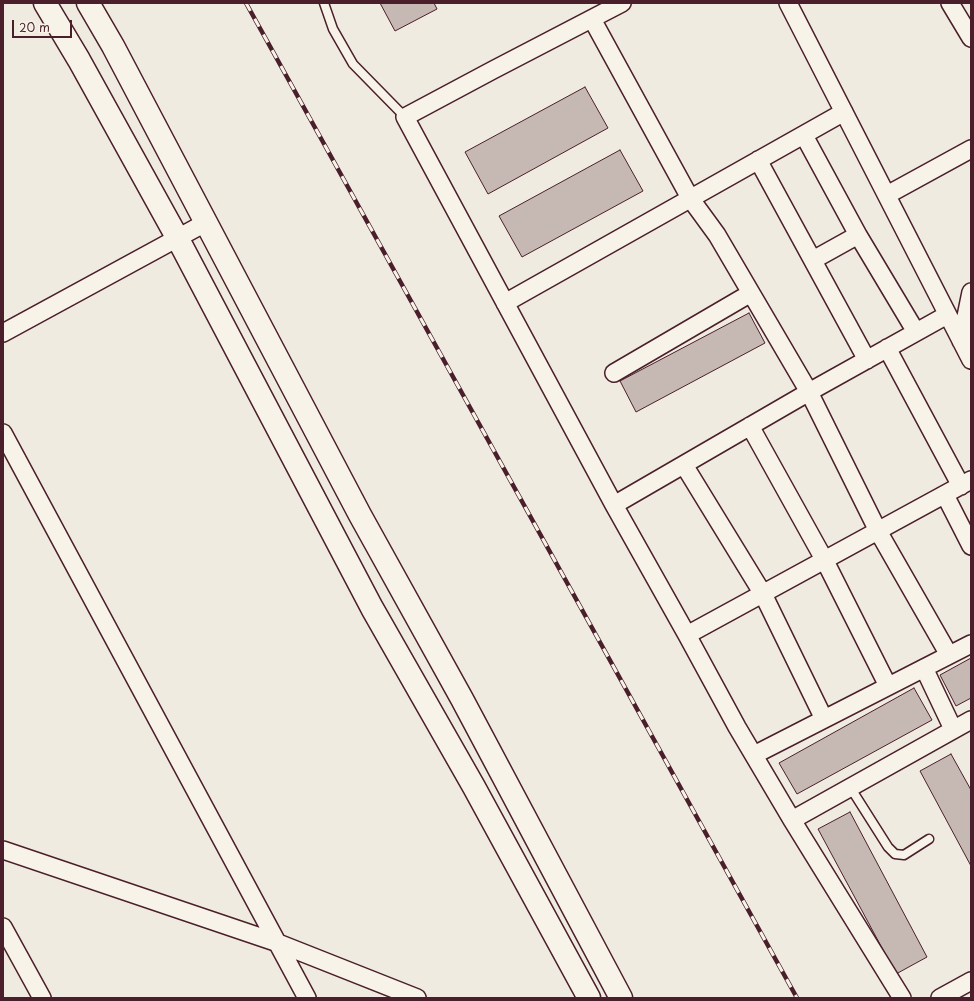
<!DOCTYPE html>
<html>
<head>
<meta charset="utf-8">
<style>
  body { margin:0 }
  #map { position:relative; width:974px; height:1001px; overflow:hidden; background:#f0ebe0; font-family:"Playpen Sans",sans-serif }
  canvas { display:block }
  .frame { position:absolute; inset:0; border:4px solid #4a1f2b; pointer-events:none }
  .scale { position:absolute; left:12px; top:20px; width:60px; height:18px; box-sizing:border-box; border:2px solid #4a1f2b; border-top:0; padding-left:5px; font-size:12px; line-height:14px; white-space:nowrap; color:#4a1f2b; -webkit-text-stroke:3px #f7f3e8; paint-order:stroke }
</style>
</head>
<body>
<div id="map">
<canvas width="974" height="1001"></canvas>
<div class="frame"></div>
<div class="scale">20 m</div>
</div>
<script>
const context = document.querySelector('canvas').getContext('2d');
context.lineJoin = 'round';
function fill(path, color) {
  context.fillStyle = color;
  context.fill(path, 'evenodd');
}
function poly(rows) {
  const path = new Path2D();
  for (const r of rows) {
    path.moveTo(r[0], r[1]);
    for (let i = 2; i < r.length; i += 2) path.lineTo(r[i], r[i + 1]);
  }
  return path;
}
function trace(path, color, width, dash) {
  context.strokeStyle = color;
  context.lineWidth = width;
  context.lineCap = dash ? 'butt' : 'round';
  context.setLineDash(dash || []);
  context.stroke(path);
}
const building = poly([
  [380,3,434,3,437,9,395,31,380,3],
  [585,87,608,128,488,194,465,152,585,87],
  [620,150,643,191,522,257,499,216,620,150],
  [749,313,765,343,636,412,620,381,749,313],
  [971,658,971,698,956,706,940,675,971,658],
  [914,688,932,720,797,794,779,763,914,688],
  [951,754,971,790,971,866,920,771,951,754],
  [850,812,927,957,896,974,818,829,850,812]
]);
fill(building, '#c6b8b3');
trace(building, '#4a1f2b', 1);
const lane = poly([
  [324,3,333,29,353,64,405,117],
  [850,787,888,847,895,854,904,855,929,839]
]);
const street = poly([
  [622,3,493,70,405,117,614,505,687,635,737,727,792,820,902,998],
  [788,3,971,360],
  [950,3,971,38],
  [592,19,690,198,717,235,809,392,878,531,949,655],
  [807,141,858,235],
  [758,160,867,360],
  [887,195,971,149],
  [813,260,858,235,916,332],
  [505,303,844,112],
  [3,333,207,222],
  [961,341,971,292],
  [887,348,961,486],
  [614,373,751,293],
  [750,426,825,561,888,686],
  [3,433,307,998],
  [684,465,763,594,824,719],
  [945,495,971,546],
  [614,505,809,392,947,315],
  [687,635,971,480],
  [924,668,953,729],
  [754,755,971,644],
  [792,820,971,720],
  [3,850,278,943,417,998],
  [3,927,42,998],
  [940,998,971,981]
]);
const secondary = poly([
  [45,3,79,60,178,239,372,608,474,787,589,998],
  [88,3,113,46,360,515,462,699,621,998]
]);
trace(lane, '#4a1f2b', 11);
trace(street, '#4a1f2b', 20);
trace(secondary, '#4a1f2b', 25);
trace(lane, '#f7f3e8', 8);
trace(street, '#f7f3e8', 17);
trace(secondary, '#f7f3e8', 22);
const rail = poly([
  [246,3,797,998]
]);
trace(rail, '#4a1f2b', 4.5);
trace(rail, '#f7f3e8', 3, [9]);
</script>
</body>
</html>
